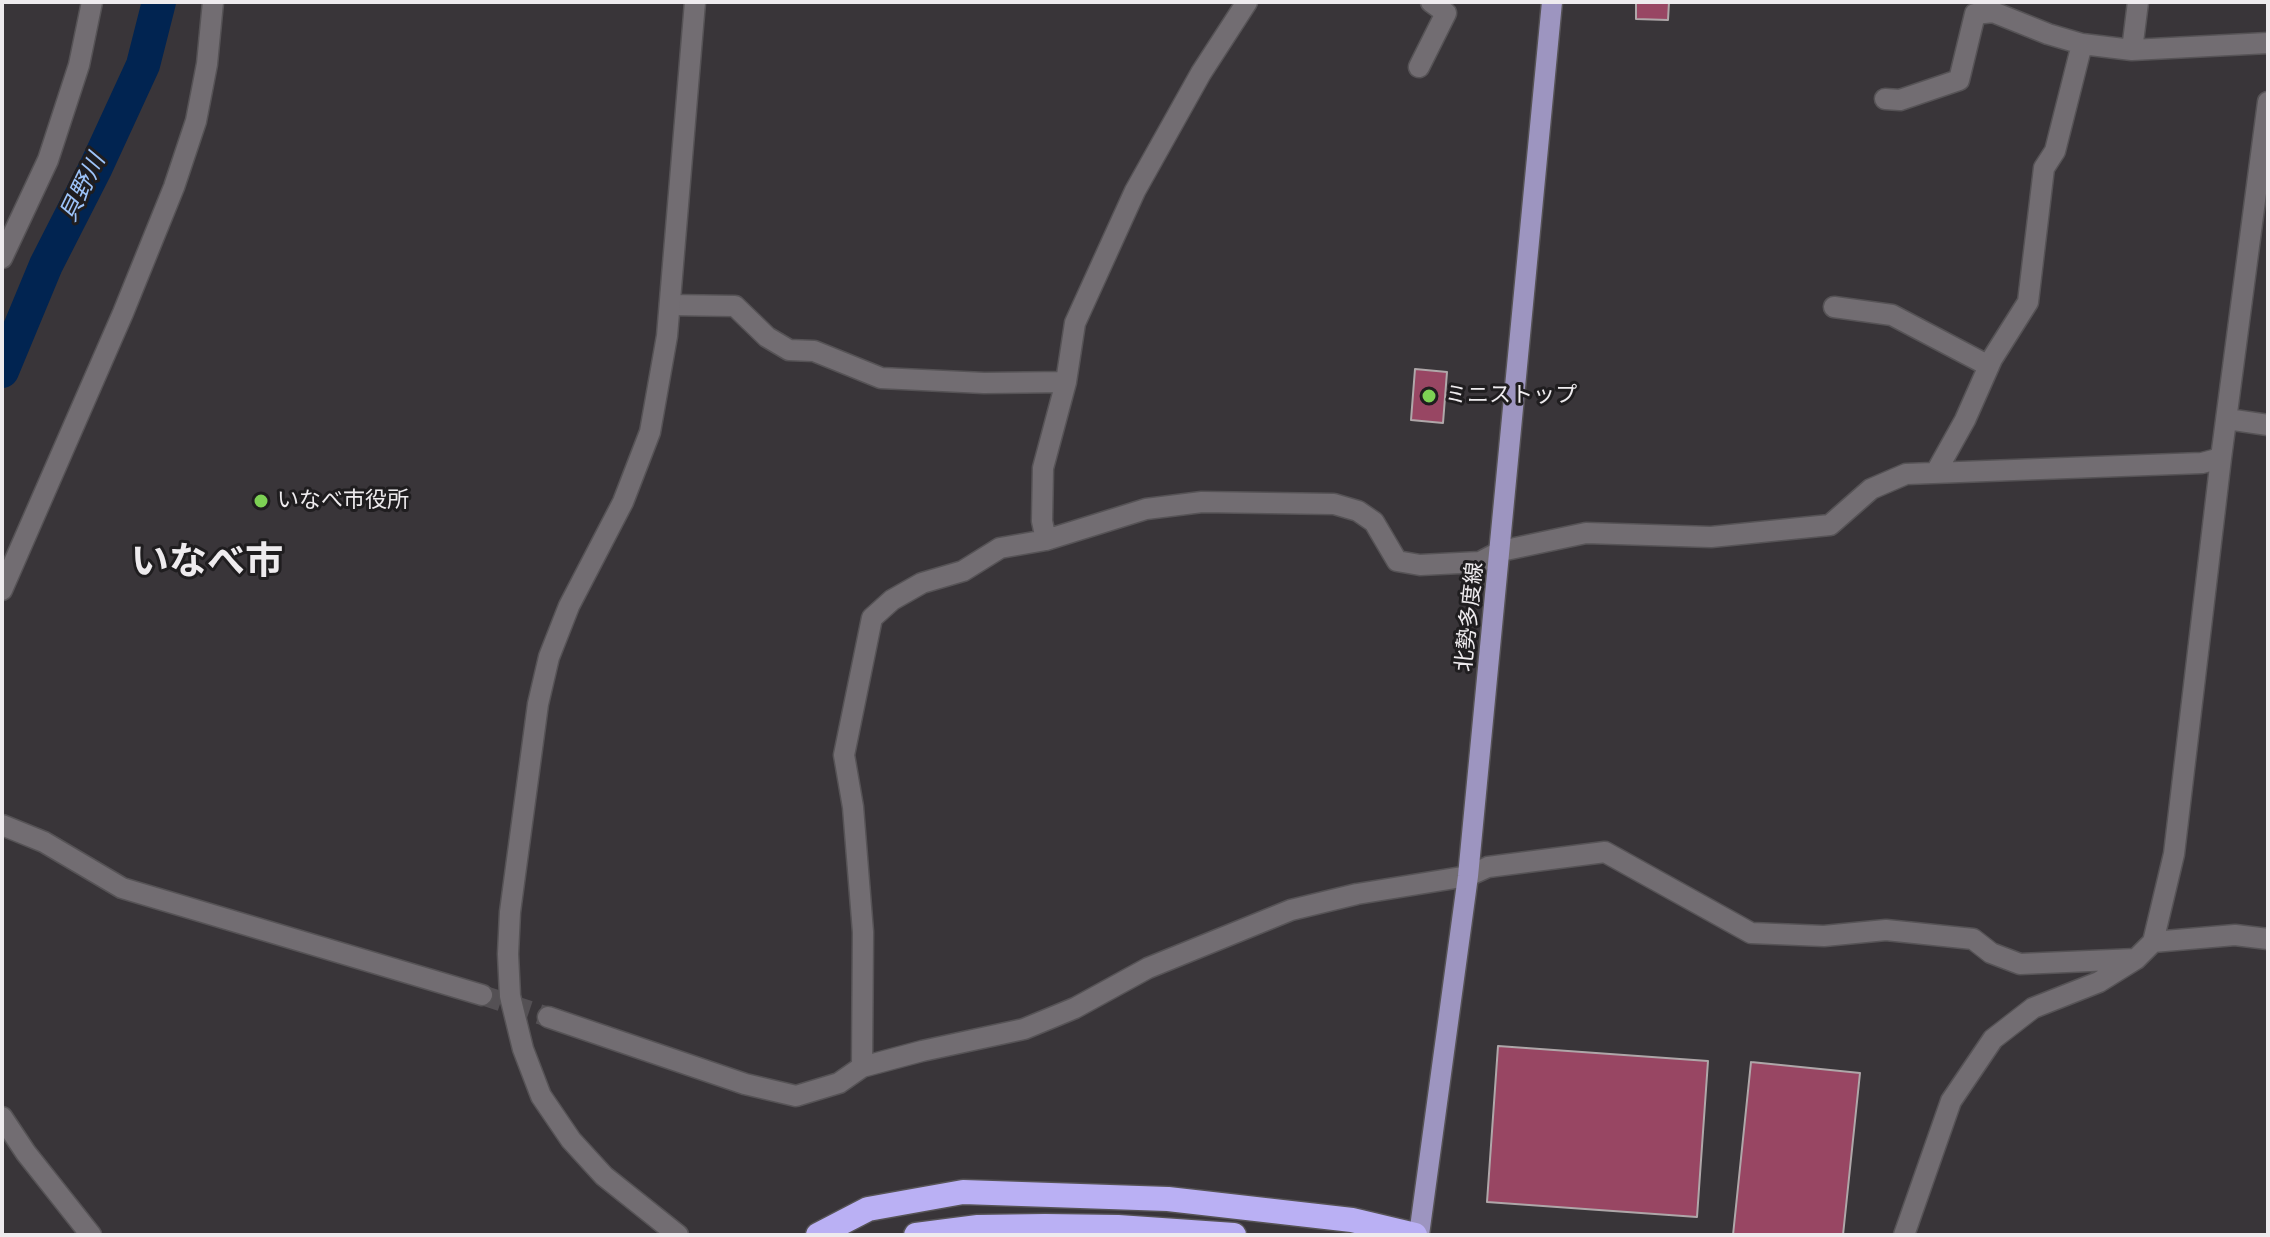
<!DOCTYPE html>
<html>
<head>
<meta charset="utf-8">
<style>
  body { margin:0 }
  #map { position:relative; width:2270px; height:1237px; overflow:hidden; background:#393539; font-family:"PT Sans Narrow",sans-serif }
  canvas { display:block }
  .frame { position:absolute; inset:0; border:4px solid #eeebee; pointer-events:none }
</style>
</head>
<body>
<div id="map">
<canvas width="2270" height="1237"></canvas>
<div class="frame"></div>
</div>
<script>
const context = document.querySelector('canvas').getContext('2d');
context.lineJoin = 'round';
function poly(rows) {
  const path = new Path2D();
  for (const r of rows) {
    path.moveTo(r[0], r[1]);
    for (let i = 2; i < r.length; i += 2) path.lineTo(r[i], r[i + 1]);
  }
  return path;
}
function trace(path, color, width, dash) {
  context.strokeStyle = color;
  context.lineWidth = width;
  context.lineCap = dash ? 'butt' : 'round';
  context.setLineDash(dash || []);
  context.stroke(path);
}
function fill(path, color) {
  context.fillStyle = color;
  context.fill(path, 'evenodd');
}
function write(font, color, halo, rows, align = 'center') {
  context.font = font + ' "PT Sans Narrow","Noto Sans JP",sans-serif';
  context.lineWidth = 6;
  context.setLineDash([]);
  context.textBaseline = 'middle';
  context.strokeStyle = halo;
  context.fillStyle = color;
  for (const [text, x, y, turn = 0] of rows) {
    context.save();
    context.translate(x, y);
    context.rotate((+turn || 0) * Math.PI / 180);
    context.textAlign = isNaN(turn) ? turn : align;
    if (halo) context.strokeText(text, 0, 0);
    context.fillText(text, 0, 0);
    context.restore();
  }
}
trace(poly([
  [2,371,46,265,96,167,143,65,159,2]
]), '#012451', 34);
const building = poly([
  [1636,2,1669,2,1668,20,1636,19,1636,2],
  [1415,369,1447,372,1443,423,1411,420,1415,369],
  [1498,1046,1708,1061,1697,1217,1487,1202,1498,1046],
  [1751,1062,1860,1073,1843,1235,1733,1235,1751,1062]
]);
fill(building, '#984663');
trace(building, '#afa7a9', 2);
trace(poly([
  [482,995,548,1017]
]), '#545054', 20, [20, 10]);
const street = poly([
  [2138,2,2132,50,2268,43],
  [1419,67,1446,13,1431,2],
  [1885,99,1900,100,1959,80,1975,14,1993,12,2048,34,2082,44],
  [2,258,48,160,79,65,92,2],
  [670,305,735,306,767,337,789,350,814,351,881,378,984,383,1066,382],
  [1834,307,1892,315,1989,366],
  [2227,419,2268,425],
  [1936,472,1965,420,1992,359,2028,302,2044,168,2055,151,2082,44,2132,50],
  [1046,540,1042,521,1043,468,1066,382,1075,323,1135,191,1201,73,1247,2],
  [2,590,123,313,174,187,196,121,207,64,213,2],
  [2,825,44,842,122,888,482,995],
  [2153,942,2235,935,2268,939],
  [548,1017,745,1084,796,1096,839,1083,862,1067,922,1051,1024,1029,1075,1008,1148,968,1291,910,1357,894,1468,876,1488,867,1605,852,1751,933,1824,936,1886,930,1973,939,1991,953,2020,964,2136,959],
  [862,1067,863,932,853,807,844,755,872,618,892,600,922,583,963,571,1000,548,1046,540,1146,509,1202,502,1334,504,1358,511,1374,522,1397,561,1420,565,1480,562,1501,551,1586,533,1711,537,1830,525,1871,489,1906,474,2202,463,2221,458],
  [2,1117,26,1153,91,1235],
  [1904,1235,1951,1101,1993,1039,2033,1008,2099,982,2136,959,2153,942,2174,854,2221,458,2268,102]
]);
const secondary = poly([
  [678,1235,604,1176,571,1140,541,1096,523,1049,510,996,508,954,510,912,538,704,549,657,569,606,623,502,650,432,667,336,695,2]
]);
const primary = poly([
  [1419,1235,1468,876,1552,2]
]);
const highway = poly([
  [818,1235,868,1209,963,1192,1168,1199,1352,1220,1415,1235],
  [916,1235,978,1227,1045,1226,1118,1227,1234,1235]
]);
trace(street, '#565356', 23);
trace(secondary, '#565356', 23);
trace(primary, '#565356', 23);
trace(highway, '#565356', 27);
trace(street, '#726d72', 20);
trace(secondary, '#726d72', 20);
trace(primary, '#9d95c0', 20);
trace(highway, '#bab0f4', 24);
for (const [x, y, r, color] of [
  [1429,396,8,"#7dd154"],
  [261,501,8,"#7dd154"]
]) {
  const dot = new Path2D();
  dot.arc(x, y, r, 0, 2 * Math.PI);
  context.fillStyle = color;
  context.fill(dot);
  trace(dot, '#1f1d1f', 3);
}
write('22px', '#eeebee', '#1f1d1f', [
  ["ミニストップ",1445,396],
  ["いなべ市役所",277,501]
], 'left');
write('22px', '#eeebee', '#1f1d1f', [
  ["北勢多度線",1470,617,-84]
]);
write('italic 24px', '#9dc3f8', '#1f1d1f', [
  ["貝野川",83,188,-64]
]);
write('bold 38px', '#eeebee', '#1f1d1f', [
  ["いなべ市",207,563]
]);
</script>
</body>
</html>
